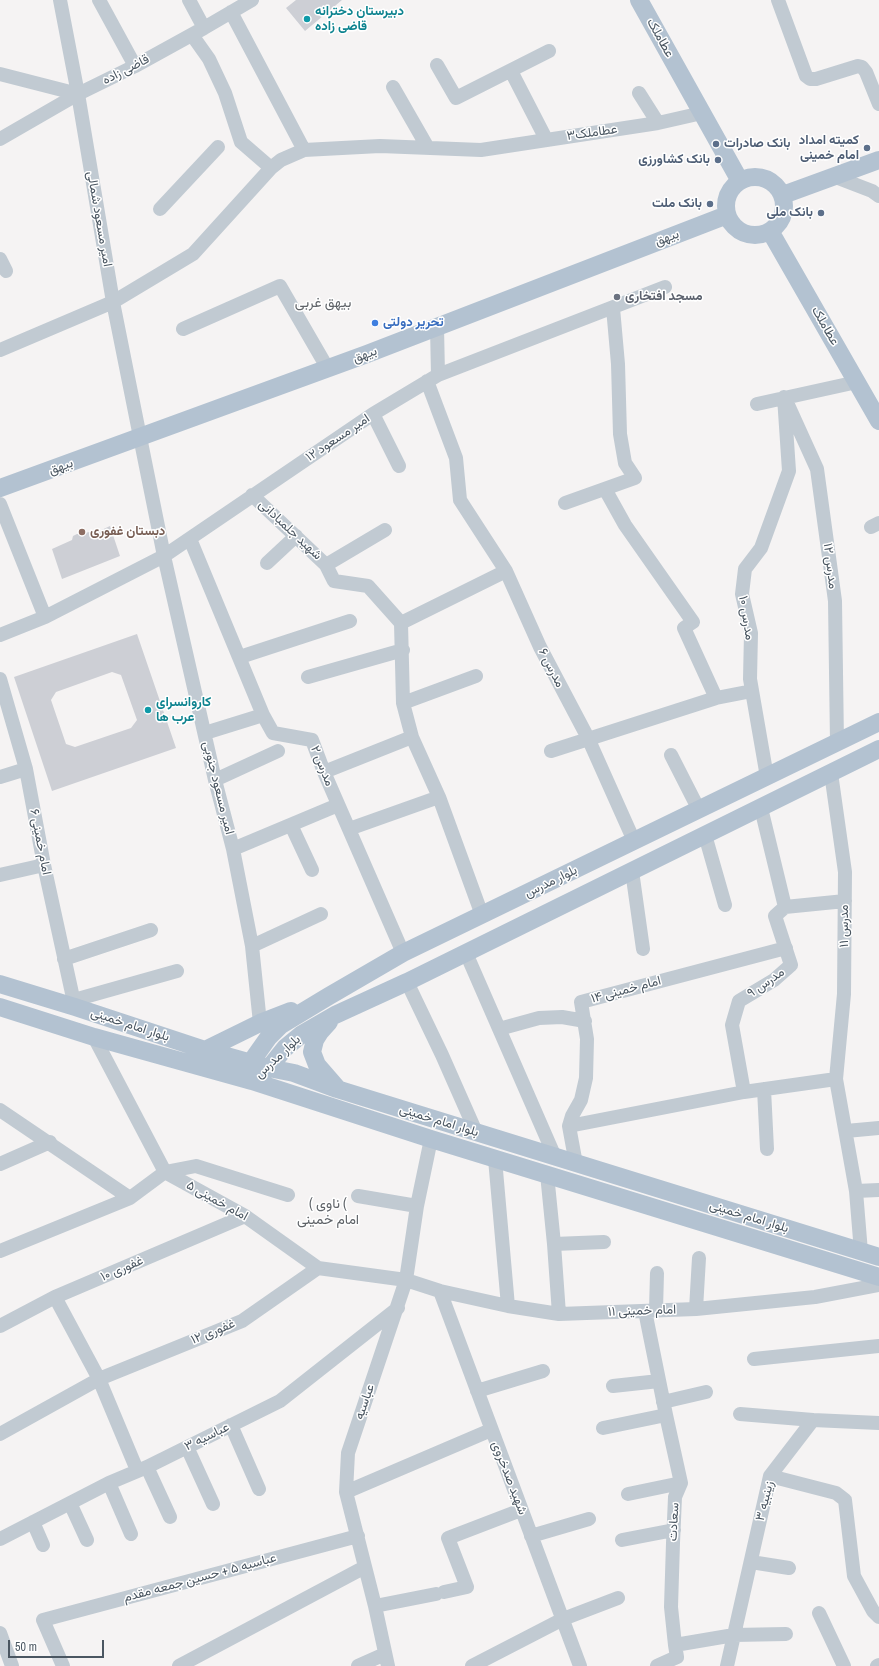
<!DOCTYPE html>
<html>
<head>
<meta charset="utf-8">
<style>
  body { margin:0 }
  #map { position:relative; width:879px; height:1666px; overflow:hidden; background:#f5f3f3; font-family:"Archivo Narrow",sans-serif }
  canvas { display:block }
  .scale { position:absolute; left:8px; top:1640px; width:96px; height:18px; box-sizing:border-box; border:2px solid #4a5661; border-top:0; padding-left:5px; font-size:12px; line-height:14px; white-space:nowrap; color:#4a5661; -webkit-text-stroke:3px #fff; paint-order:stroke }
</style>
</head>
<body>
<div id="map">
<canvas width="879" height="1666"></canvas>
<div class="scale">50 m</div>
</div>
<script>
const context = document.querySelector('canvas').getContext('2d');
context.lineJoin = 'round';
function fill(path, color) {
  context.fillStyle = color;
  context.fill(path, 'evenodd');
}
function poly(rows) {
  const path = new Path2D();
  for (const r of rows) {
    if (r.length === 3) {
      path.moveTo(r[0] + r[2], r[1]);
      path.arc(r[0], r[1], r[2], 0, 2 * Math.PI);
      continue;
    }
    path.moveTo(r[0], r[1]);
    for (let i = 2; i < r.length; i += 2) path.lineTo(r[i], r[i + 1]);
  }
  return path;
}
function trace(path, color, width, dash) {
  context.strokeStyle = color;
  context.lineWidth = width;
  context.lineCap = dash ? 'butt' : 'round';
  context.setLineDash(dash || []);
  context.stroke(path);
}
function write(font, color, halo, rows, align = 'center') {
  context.font = font + ' "Archivo Narrow",Vazirmatn,sans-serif';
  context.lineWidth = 3;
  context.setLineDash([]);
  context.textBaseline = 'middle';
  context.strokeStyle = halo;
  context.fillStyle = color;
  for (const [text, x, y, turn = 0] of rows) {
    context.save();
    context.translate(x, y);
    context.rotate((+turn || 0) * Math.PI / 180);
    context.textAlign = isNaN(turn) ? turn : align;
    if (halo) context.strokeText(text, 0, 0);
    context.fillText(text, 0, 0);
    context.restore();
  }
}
fill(poly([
  [296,0,342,0,305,31,286,8],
  [110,526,120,556,62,579,52,549,72,540,73,536,77,534,90,532,93,534],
  [137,634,176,748,52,791,14,677],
  [112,672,121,675,137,720,131,728,75,747,66,744,51,700,56,692]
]), '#cdcfd5');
trace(poly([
  [60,0,78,94,113,302,140,437,164,556,215,780,233,849,252,946,260,1023],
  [99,0,135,66],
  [189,0,204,28],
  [778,0,806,76,810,79,816,79,858,66,862,67,866,72,879,104],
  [231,12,304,150],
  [192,35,209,59,225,93,241,142,271,168],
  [437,65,456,98,549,51],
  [511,71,546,139],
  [0,74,78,94],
  [393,87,428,148],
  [639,93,658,123],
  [0,139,78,94,135,66,204,28,252,0],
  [833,176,872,191,879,196],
  [160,209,218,147],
  [0,259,6,271],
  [437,327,438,375],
  [183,329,280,286,328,369],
  [0,350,113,302,193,254,271,168,281,160,304,150,380,146,481,150,658,123,702,113],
  [427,381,456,458,460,500,506,571,540,647,588,738,634,841],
  [757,404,857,382],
  [788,405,817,469,835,601,837,743],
  [373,414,399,466],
  [605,489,625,525,693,622,684,628,716,698],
  [252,495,326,565,334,581,368,586,401,623,403,703,412,737,439,797,482,915],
  [565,503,635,478,625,463,620,434,618,364,613,308],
  [0,504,45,617],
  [871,527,879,523],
  [190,539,263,715,273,733,312,740,324,772,403,953],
  [267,563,296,536],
  [326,565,385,530],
  [401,623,506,571],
  [0,635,45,617,164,556,373,414,438,375,665,287],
  [240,657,350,621],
  [308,677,403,650],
  [0,679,26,769,44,865,75,1007],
  [403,703,476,676],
  [205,733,263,715],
  [551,751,716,698,752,691],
  [671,755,699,810],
  [324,772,412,737],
  [831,773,845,872,844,994,836,1079,856,1191,861,1252],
  [0,777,26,769],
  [767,777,750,679,751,633,742,594,745,569,761,548,789,471,784,397],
  [215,780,278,751],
  [291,825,312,870],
  [349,829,439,797],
  [705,835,725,905],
  [233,849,338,805],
  [632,871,643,949],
  [0,875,44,865],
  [785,907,845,901],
  [252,946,321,914],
  [466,953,555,1157],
  [64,959,151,930],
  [407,982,442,1055,476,1132],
  [74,1000,177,971],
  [499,1029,539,1018,562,1017,585,1021],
  [94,1037,165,1172,245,1216,318,1268,406,1280,440,1291,508,1306,559,1314,696,1309,815,1297,879,1285],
  [764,1089,767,1149],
  [744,1092,732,1025,739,1001,774,980,791,965,775,916,785,907,761,808],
  [0,1110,130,1198,165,1172,196,1166,288,1195],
  [569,1126,744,1092,836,1079],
  [846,1131,879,1128],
  [495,1159,508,1306],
  [0,1164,50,1142],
  [576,1164,569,1126,572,1116,581,1100,586,1078,587,1039,581,1002,786,948],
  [547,1174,554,1244,559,1314],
  [856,1191,879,1190],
  [358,1196,417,1206],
  [554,1244,604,1242],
  [0,1251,130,1198],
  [440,1291,580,1666],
  [55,1297,99,1379,137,1470],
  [696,1309,699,1258],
  [656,1310,657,1273],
  [645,1311,666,1415,681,1483,675,1497,673,1543,671,1607,675,1645,734,1635,727,1666],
  [0,1326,55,1297,245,1216],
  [754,1359,879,1346],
  [613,1386,659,1381],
  [477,1391,543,1371],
  [663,1402,706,1392],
  [740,1414,813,1420],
  [231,1425,259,1489],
  [603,1428,666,1415],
  [0,1434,99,1379,242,1321,318,1268],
  [187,1447,213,1504],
  [147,1467,170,1517],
  [770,1476,836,1493,845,1500,854,1576,873,1611,879,1617],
  [109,1483,131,1534],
  [346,1492,491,1430],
  [628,1494,681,1483],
  [70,1503,87,1540],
  [33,1522,43,1545],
  [531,1536,589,1519],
  [0,1539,109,1483,147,1467,280,1401,398,1308],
  [622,1540,674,1530],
  [751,1562,789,1568],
  [444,1592,467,1587,448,1538,521,1510],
  [375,1606,436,1594],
  [819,1613,844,1666],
  [0,1633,12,1666],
  [786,1634,734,1635,770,1476,813,1420,879,1423],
  [63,1666,43,1620,358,1536],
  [179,1666,365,1567],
  [358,1666,385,1654],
  [388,1666,375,1606,346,1492,348,1453,406,1280,417,1206,431,1139],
  [472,1666,563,1619,618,1598],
  [657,1666,677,1657,675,1645],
  [877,1666,879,1665]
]), '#c1cad2', 14);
trace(poly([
  [639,0,740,181],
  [755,206,29],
  [783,195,879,160],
  [770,231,879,421],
  [0,488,367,354,727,215],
  [0,984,75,1007,205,1050,269,1068,294,1073,337,1089,879,1257],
  [0,1007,94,1037,252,1081,431,1139,879,1277],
  [329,1022,320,1032,315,1040,312,1052,317,1065,337,1088],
  [205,1050,260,1023,291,1011],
  [252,1074,251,1062,268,1038,281,1025,329,996,403,953,879,722],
  [260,1074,269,1068,285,1048,302,1034,335,1015,407,982,879,749]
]), '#b3c2d1', 18);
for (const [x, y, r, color] of [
  [307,19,4,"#0f9aa8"],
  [716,144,4,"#5c6f8a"],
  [867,148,4,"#5c6f8a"],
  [718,160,4,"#5c6f8a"],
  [710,204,4,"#5c6f8a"],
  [821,213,4,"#5c6f8a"],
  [617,297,4,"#6b7280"],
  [375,323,4,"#3f7fe0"],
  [82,532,4,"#8d6e63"],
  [148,710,4,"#0f9aa8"]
]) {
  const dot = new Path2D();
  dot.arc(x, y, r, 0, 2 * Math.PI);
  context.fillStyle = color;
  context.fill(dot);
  trace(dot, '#fff', 1.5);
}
write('bold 13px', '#0d838f', '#fff', [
  ["دبیرستان دخترانه",315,12],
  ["قاضی زاده",315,27],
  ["کاروانسرای",156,703],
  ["عرب ها",156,718]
], 'left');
write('13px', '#4a5661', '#fff', [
  ["عطاملک",660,38,61],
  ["قاضی زاده",126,70,-27],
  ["عطاملک۳",592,133,-8],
  ["امیر مسعود شمالی",99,219,80],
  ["بیهق",667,238,-21],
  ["عطاملک",825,326,60],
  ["بیهق",365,355,-21],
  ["امیر مسعود ۱۲",338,438,-34],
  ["بیهق",61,467,-20],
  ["شهید جلمبادانی",290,530,43],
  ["مدرس ۱۲",830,566,83],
  ["مدرس ۱۰",746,618,81],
  ["مدرس ۶",551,668,63],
  ["مدرس ۲",322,766,68],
  ["امیر مسعود جنوبی",218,788,76],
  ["امام خمینی ۶",40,842,79],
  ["بلوار مدرس",551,882,-26],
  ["مدرس ۱۱",845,926,-90],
  ["مدرس ۹",766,983,-35],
  ["امام خمینی ۱۴",626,990,-15],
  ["بلوار امام خمینی",130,1025,18],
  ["بلوار مدرس",278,1057,-43],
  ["بلوار امام خمینی",439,1121,17],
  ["امام خمینی ۵",217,1201,29],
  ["بلوار امام خمینی",749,1217,17],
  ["غفوری ۱۰",122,1269,-23],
  ["امام خمینی ۱۱",642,1311,-2],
  ["غفوری ۱۲",213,1332,-22],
  ["عباسیه",365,1402,-71],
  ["عباسیه ۳",207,1437,-26],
  ["شهید صدخروی",509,1478,69],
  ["زینبیه ۳",765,1501,-76],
  ["سعادت",674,1522,-87],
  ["عباسیه ۵ + حسین جمعه مقدم",200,1578,-15]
]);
write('bold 13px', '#4e5e75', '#fff', [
  ["کمیته امداد",859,141],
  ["امام خمینی",859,156],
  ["بانک صادرات",724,144,"left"],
  ["بانک کشاورزی",710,160],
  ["بانک ملت",702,204],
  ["بانک ملی",813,213]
], 'right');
write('bold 13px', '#5b616d', '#fff', [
  ["مسجد افتخاری",625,297]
], 'left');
write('bold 13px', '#366cbe', '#fff', [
  ["تحریر دولتی",383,323]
], 'left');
write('bold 13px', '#785e54', '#fff', [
  ["دبستان غفوری",90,532]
], 'left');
write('14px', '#5f6368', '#fff', [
  ["بیهق غربی",323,303],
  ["( ناوی (",328,1204],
  ["امام خمینی",328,1220]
]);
</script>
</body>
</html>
